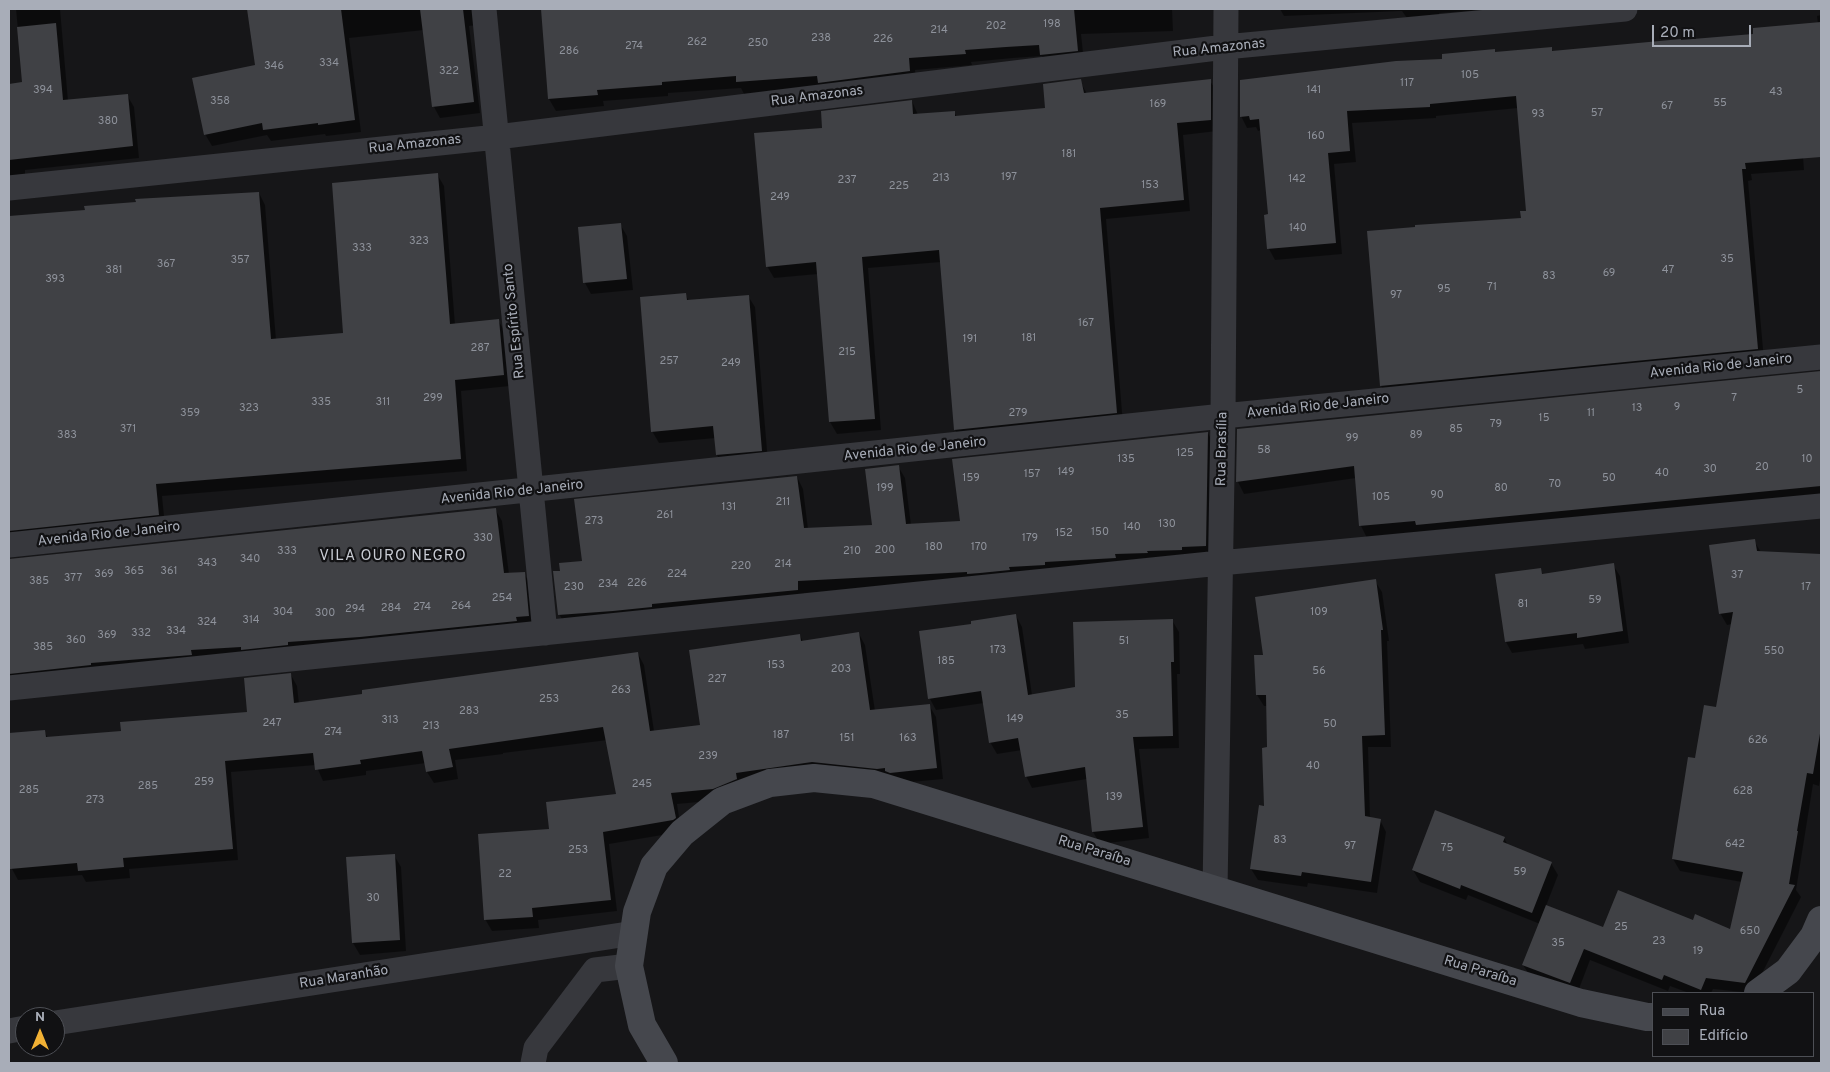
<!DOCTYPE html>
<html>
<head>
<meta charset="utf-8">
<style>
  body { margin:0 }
  #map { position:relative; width:1830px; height:1072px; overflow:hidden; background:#161618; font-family:Overpass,sans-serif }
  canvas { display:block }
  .frame { position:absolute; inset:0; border:10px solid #a8adb8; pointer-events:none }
  .legend { position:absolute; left:1652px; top:992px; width:162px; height:65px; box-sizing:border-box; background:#111113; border:1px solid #4d4f55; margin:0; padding:6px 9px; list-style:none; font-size:15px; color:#a8adb8 }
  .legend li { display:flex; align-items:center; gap:10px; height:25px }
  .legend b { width:25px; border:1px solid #4d4f55 }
  .north { position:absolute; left:15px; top:1007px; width:50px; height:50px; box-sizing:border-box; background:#111113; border:1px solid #4d4f55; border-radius:50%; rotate:0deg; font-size:14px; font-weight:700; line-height:20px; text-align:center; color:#a8adb8 }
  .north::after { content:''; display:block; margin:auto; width:18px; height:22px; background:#f2b134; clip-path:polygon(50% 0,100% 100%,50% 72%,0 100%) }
  .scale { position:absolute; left:1652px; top:25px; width:99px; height:22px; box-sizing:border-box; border:2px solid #a8adb8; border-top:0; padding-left:6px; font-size:15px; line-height:18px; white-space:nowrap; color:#a8adb8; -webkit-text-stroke:4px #111113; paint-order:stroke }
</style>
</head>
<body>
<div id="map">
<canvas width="1830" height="1072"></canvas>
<div class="frame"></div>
<ul class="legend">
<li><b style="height:6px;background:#45474d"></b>Rua</li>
<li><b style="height:14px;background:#404145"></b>Edifício</li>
</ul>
<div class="north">N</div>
<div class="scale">20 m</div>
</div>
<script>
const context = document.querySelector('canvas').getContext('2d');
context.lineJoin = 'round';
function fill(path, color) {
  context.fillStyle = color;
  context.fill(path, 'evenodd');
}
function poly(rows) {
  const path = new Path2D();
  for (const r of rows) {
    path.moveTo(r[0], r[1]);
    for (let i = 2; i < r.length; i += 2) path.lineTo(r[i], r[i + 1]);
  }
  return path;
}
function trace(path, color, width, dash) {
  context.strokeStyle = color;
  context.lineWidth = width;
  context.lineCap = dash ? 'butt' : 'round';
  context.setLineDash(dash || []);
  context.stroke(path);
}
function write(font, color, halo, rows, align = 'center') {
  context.font = font + ' Overpass,sans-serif';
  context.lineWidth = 4.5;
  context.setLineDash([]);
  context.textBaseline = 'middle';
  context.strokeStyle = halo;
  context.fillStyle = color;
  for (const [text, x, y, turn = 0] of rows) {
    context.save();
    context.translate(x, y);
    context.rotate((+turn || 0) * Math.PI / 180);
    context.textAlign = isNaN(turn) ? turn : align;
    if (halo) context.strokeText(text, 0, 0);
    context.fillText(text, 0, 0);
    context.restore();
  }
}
fill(poly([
  [16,9,60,9,68,101,127,95,134,107,139,158,25,170,25,174,9,176,9,85,23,83],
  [249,9,479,9,476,25,469,26,480,113,440,118,434,107,424,30,349,38,361,132,326,136,325,134,271,141,267,135,212,146,205,134,256,66],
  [543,9,1172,9,1173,31,1081,34,1084,62,1048,67,1042,56,1013,58,971,62,972,65,915,70,916,83,744,94,741,88,668,93,668,96,603,101,604,106,556,111,549,99],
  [1280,9,1483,9,1484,10,1439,13,1440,16,1407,18,1402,11,1284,16],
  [1821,15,1821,100,1799,102,1804,170,1751,174,1752,180,1748,181,1764,360,1388,397,1381,386,1527,212,1518,108,1436,116,1436,118,1352,123,1356,162,1334,164,1342,254,1275,260,1269,249,1269,216,1261,130,1258,131,1256,127,1247,128,1241,116,1443,60,1495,53,1551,48,1553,52,1754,36,1818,24,1817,16],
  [1080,81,1087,94,1210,81,1217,92,1217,131,1183,135,1190,211,1106,219,1123,424,962,441,955,430,941,262,868,268,881,430,837,434,830,422,818,274,774,278,767,266,823,129,912,101,918,115,954,112,957,117,1046,109],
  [437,174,444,186,455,325,498,320,505,332,510,386,461,391,467,471,162,496,165,526,9,544,9,217,86,211,259,193,265,205,276,340,345,334],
  [620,224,627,236,633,290,591,294,585,283],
  [685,294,689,301,748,296,755,307,768,462,724,467,717,455,716,438,659,443,652,431],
  [1821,373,1821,498,1367,538,1361,526,1356,478,1244,494,1238,482,1238,430],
  [1208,433,1214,445,1212,557,974,584,804,593,804,601,566,626,559,614,561,572,797,477,803,489,808,529,874,527,898,466,905,478,911,525,961,522],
  [495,509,502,521,509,574,524,574,531,585,535,628,9,687,9,560],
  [1754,541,1761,552,1821,555,1821,774,1819,786,1813,784,1796,890,1801,897,1752,993,1713,989,1711,993,1689,993,1670,986,1668,991,1590,960,1577,994,1530,976,1523,965,1540,924,1468,895,1466,900,1420,882,1413,870,1504,838,1508,845,1551,863,1558,875,1546,906,1604,929,1693,921,1731,931,1742,882,1680,871,1673,859,1696,760,1717,709,1732,624,1727,625,1720,613],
  [1613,565,1620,576,1629,643,1585,649,1583,644,1512,653,1506,642,1540,569,1543,575],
  [1375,581,1382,592,1389,641,1387,641,1391,747,1368,747,1370,818,1380,820,1386,832,1377,893,1308,883,1307,887,1258,880,1251,869,1266,807,1268,749,1267,706,1264,706,1257,695,1265,656],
  [1016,616,1022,627,1032,695,1077,689,1172,620,1179,632,1180,674,1177,674,1179,748,1139,749,1149,838,1100,844,1093,832,1087,779,1032,788,1026,776,1022,750,997,754,990,742,984,703,936,710,930,699,973,625],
  [859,634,865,645,875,711,929,705,936,717,943,779,677,804,681,830,680,832,609,844,617,911,538,920,539,928,492,931,485,919,550,830,617,795,608,740,503,753,503,754,455,760,458,779,434,783,427,772,426,763,366,771,366,775,323,781,316,765,231,772,238,860,129,869,130,878,86,882,82,875,18,880,12,869,9,835,9,734,44,731,48,738,122,732,249,713,291,675,297,686,299,704,638,654,644,665,654,731,701,726,800,635,803,642],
  [394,855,401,867,406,951,360,955,353,943,347,858]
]), '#0007');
fill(poly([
  [247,9,341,9,355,120,318,125,318,123,263,130,262,123,204,135,192,78,255,65],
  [420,9,463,9,474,102,432,107],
  [541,9,1074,9,1078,51,1040,55,1039,45,1006,47,965,50,966,54,909,58,910,71,818,83,817,76,736,82,736,76,662,82,662,85,597,90,598,95,548,99],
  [1821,22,1821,157,1745,163,1746,169,1742,169,1758,349,1380,386,1367,231,1415,227,1415,225,1521,218,1520,211,1526,211,1516,96,1430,104,1430,107,1347,111,1350,151,1328,153,1336,243,1267,249,1264,215,1268,214,1259,119,1250,120,1249,116,1240,117,1240,80,1396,61,1442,59,1442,54,1495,49,1495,52,1552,47,1552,51,1681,39,1681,40,1753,34,1753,28],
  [56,23,63,100,128,94,133,146,9,160,9,84,22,82,17,27],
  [1081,79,1084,93,1211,79,1211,120,1177,123,1184,200,1100,208,1117,413,954,430,939,250,862,257,875,419,829,422,816,262,766,267,754,133,822,128,821,111,912,100,913,114,955,111,955,116,1045,108,1043,84],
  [438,173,450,324,499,319,504,375,455,380,461,459,156,484,159,515,9,531,9,216,85,210,84,206,136,202,135,199,259,192,271,339,343,333,332,183],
  [621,223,627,279,583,283,578,227],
  [686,293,687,300,749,295,762,451,716,455,713,426,651,432,640,297],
  [1821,371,1821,486,1416,525,1415,521,1359,526,1354,466,1236,482,1237,429],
  [1208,432,1206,546,1182,547,1182,550,1147,551,1148,553,1115,554,1116,558,1045,562,1045,565,1009,567,1010,570,980,573,967,574,967,572,798,581,798,590,652,604,652,607,613,611,558,615,553,571,560,571,559,563,582,561,574,499,797,476,804,528,872,525,865,469,899,465,906,524,960,521,952,459],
  [496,508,504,573,525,572,529,616,516,617,517,621,360,637,288,642,288,645,241,650,241,647,191,650,192,655,91,663,91,665,9,674,9,559],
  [1755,539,1757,551,1821,554,1821,728,1813,774,1807,773,1797,831,1798,831,1789,884,1795,885,1745,983,1706,978,1701,990,1664,975,1662,980,1584,949,1570,983,1522,965,1546,905,1603,927,1618,890,1693,920,1695,914,1730,929,1743,872,1672,859,1688,757,1695,758,1704,705,1716,707,1733,612,1719,614,1709,545],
  [1614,563,1623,631,1577,638,1577,633,1505,642,1495,574,1541,568,1542,574],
  [1376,579,1383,630,1381,630,1385,735,1362,736,1365,816,1381,819,1371,882,1302,872,1301,876,1250,869,1259,805,1264,806,1262,748,1267,747,1266,695,1256,695,1254,655,1263,655,1255,597],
  [1016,614,1028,695,1075,687,1073,622,1173,619,1174,662,1171,662,1173,736,1133,737,1143,827,1092,832,1085,767,1025,777,1018,738,989,743,981,691,928,699,919,631,971,624,971,621],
  [859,632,870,710,930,704,937,768,890,773,885,771,885,768,877,769,812,762,736,773,737,779,713,789,671,793,676,818,673,820,603,832,611,900,532,908,533,917,484,920,478,834,549,829,546,802,616,794,603,727,449,749,453,767,426,772,422,751,360,760,361,764,315,770,313,753,225,761,233,849,123,858,124,867,78,871,77,863,10,869,9,850,9,733,45,730,46,737,121,731,120,722,247,712,244,678,291,673,294,703,362,694,362,690,638,652,650,731,700,725,689,650,800,634,801,641],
  [1435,810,1505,837,1503,842,1552,862,1532,913,1461,885,1460,889,1412,870],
  [395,854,400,940,352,943,346,857]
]), '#404145');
trace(poly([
  [484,9,545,633],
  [9,188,497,137,1225,47,1625,9],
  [9,545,1223,416,1821,357],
  [9,688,1220,563,1821,506],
  [1215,890,1223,416,1226,9],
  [55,1023,634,933],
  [9,1031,25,1028],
  [533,1063,536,1048,595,970,629,966]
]), '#37383d', 25);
trace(poly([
  [1758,993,1788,971,1814,936,1821,920],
  [664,1063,642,1025,629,966,637,912,654,866,682,833,722,801,770,783,814,778,873,784,1581,1003,1647,1017,1654,1017]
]), '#45474d', 28);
write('11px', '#8e929b', null, [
  ["198",1052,25],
  ["202",996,27],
  ["214",939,31],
  ["238",821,39],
  ["226",883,40],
  ["262",697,43],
  ["250",758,44],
  ["274",634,47],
  ["286",569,52],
  ["334",329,64],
  ["346",274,67],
  ["322",449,72],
  ["105",1470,76],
  ["117",1407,84],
  ["394",43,91],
  ["141",1314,91],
  ["43",1776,93],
  ["358",220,102],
  ["55",1720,104],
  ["169",1158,105],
  ["67",1667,107],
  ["57",1597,114],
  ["93",1538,115],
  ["380",108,122],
  ["160",1316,137],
  ["181",1069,155],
  ["197",1009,178],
  ["213",941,179],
  ["142",1297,180],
  ["237",847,181],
  ["153",1150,186],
  ["225",899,187],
  ["249",780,198],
  ["140",1298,229],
  ["323",419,242],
  ["333",362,249],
  ["35",1727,260],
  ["357",240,261],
  ["367",166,265],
  ["381",114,271],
  ["47",1668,271],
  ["69",1609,274],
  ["83",1549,277],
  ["393",55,280],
  ["71",1492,288],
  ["95",1444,290],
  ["97",1396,296],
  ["167",1086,324],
  ["181",1029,339],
  ["191",970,340],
  ["287",480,349],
  ["215",847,353],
  ["257",669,362],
  ["249",731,364],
  ["5",1800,391],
  ["299",433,399],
  ["7",1734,399],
  ["335",321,403],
  ["311",383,403],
  ["9",1677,408],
  ["323",249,409],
  ["13",1637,409],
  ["359",190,414],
  ["279",1018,414],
  ["11",1591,414],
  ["15",1544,419],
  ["79",1496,425],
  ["371",128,430],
  ["85",1456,430],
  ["383",67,436],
  ["89",1416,436],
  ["99",1352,439],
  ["58",1264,451],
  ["125",1185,454],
  ["135",1126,460],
  ["10",1807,460],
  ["20",1762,468],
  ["30",1710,470],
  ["149",1066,473],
  ["40",1662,474],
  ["157",1032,475],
  ["159",971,479],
  ["50",1609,479],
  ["70",1555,485],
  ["199",885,489],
  ["80",1501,489],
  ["90",1437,496],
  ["105",1381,498],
  ["211",783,503],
  ["131",729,508],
  ["261",665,516],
  ["273",594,522],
  ["130",1167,525],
  ["140",1132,528],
  ["150",1100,533],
  ["152",1064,534],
  ["330",483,539],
  ["179",1030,539],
  ["180",934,548],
  ["170",979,548],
  ["200",885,551],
  ["333",287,552],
  ["210",852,552],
  ["340",250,560],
  ["343",207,564],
  ["214",783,565],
  ["220",741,567],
  ["365",134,572],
  ["361",169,572],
  ["369",104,575],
  ["224",677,575],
  ["37",1737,576],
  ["377",73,579],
  ["385",39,582],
  ["226",637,584],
  ["234",608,585],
  ["230",574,588],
  ["17",1806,588],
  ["254",502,599],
  ["59",1595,601],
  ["81",1523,605],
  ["264",461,607],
  ["274",422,608],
  ["284",391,609],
  ["294",355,610],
  ["304",283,613],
  ["109",1319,613],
  ["300",325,614],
  ["314",251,621],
  ["324",207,623],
  ["334",176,632],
  ["332",141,634],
  ["369",107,636],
  ["360",76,641],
  ["51",1124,642],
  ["385",43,648],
  ["173",998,651],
  ["550",1774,652],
  ["185",946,662],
  ["153",776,666],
  ["203",841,670],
  ["56",1319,672],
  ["227",717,680],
  ["263",621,691],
  ["253",549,700],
  ["283",469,712],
  ["35",1122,716],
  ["149",1015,720],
  ["313",390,721],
  ["247",272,724],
  ["50",1330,725],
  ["213",431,727],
  ["274",333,733],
  ["187",781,736],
  ["151",847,739],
  ["163",908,739],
  ["626",1758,741],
  ["239",708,757],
  ["40",1313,767],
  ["259",204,783],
  ["245",642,785],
  ["285",148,787],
  ["285",29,791],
  ["628",1743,792],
  ["139",1114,798],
  ["273",95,801],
  ["83",1280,841],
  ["642",1735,845],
  ["97",1350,847],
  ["75",1447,849],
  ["253",578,851],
  ["59",1520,873],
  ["22",505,875],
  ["30",373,899],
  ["25",1621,928],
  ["650",1750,932],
  ["23",1659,942],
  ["35",1558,944],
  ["19",1698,952]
]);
write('14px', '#a8adb8', '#111113', [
  ["Rua Amazonas",1219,49,-6],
  ["Rua Amazonas",817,97,-7],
  ["Rua Amazonas",415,145,-6],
  ["Rua Espírito Santo",515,321,-96],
  ["Avenida Rio de Janeiro",1721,367,-6],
  ["Avenida Rio de Janeiro",1318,407,-6],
  ["Rua Brasília",1223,449,-89],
  ["Avenida Rio de Janeiro",915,450,-6],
  ["Avenida Rio de Janeiro",512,493,-6],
  ["Avenida Rio de Janeiro",109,535,-6],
  ["Rua Paraíba",1094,852,17],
  ["Rua Paraíba",1480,972,17],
  ["Rua Maranhão",344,978,-9]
]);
context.letterSpacing = '1px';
write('15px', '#c9ccd4', '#111113', [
  ["VILA OURO NEGRO",393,557]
]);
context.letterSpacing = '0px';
</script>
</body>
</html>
